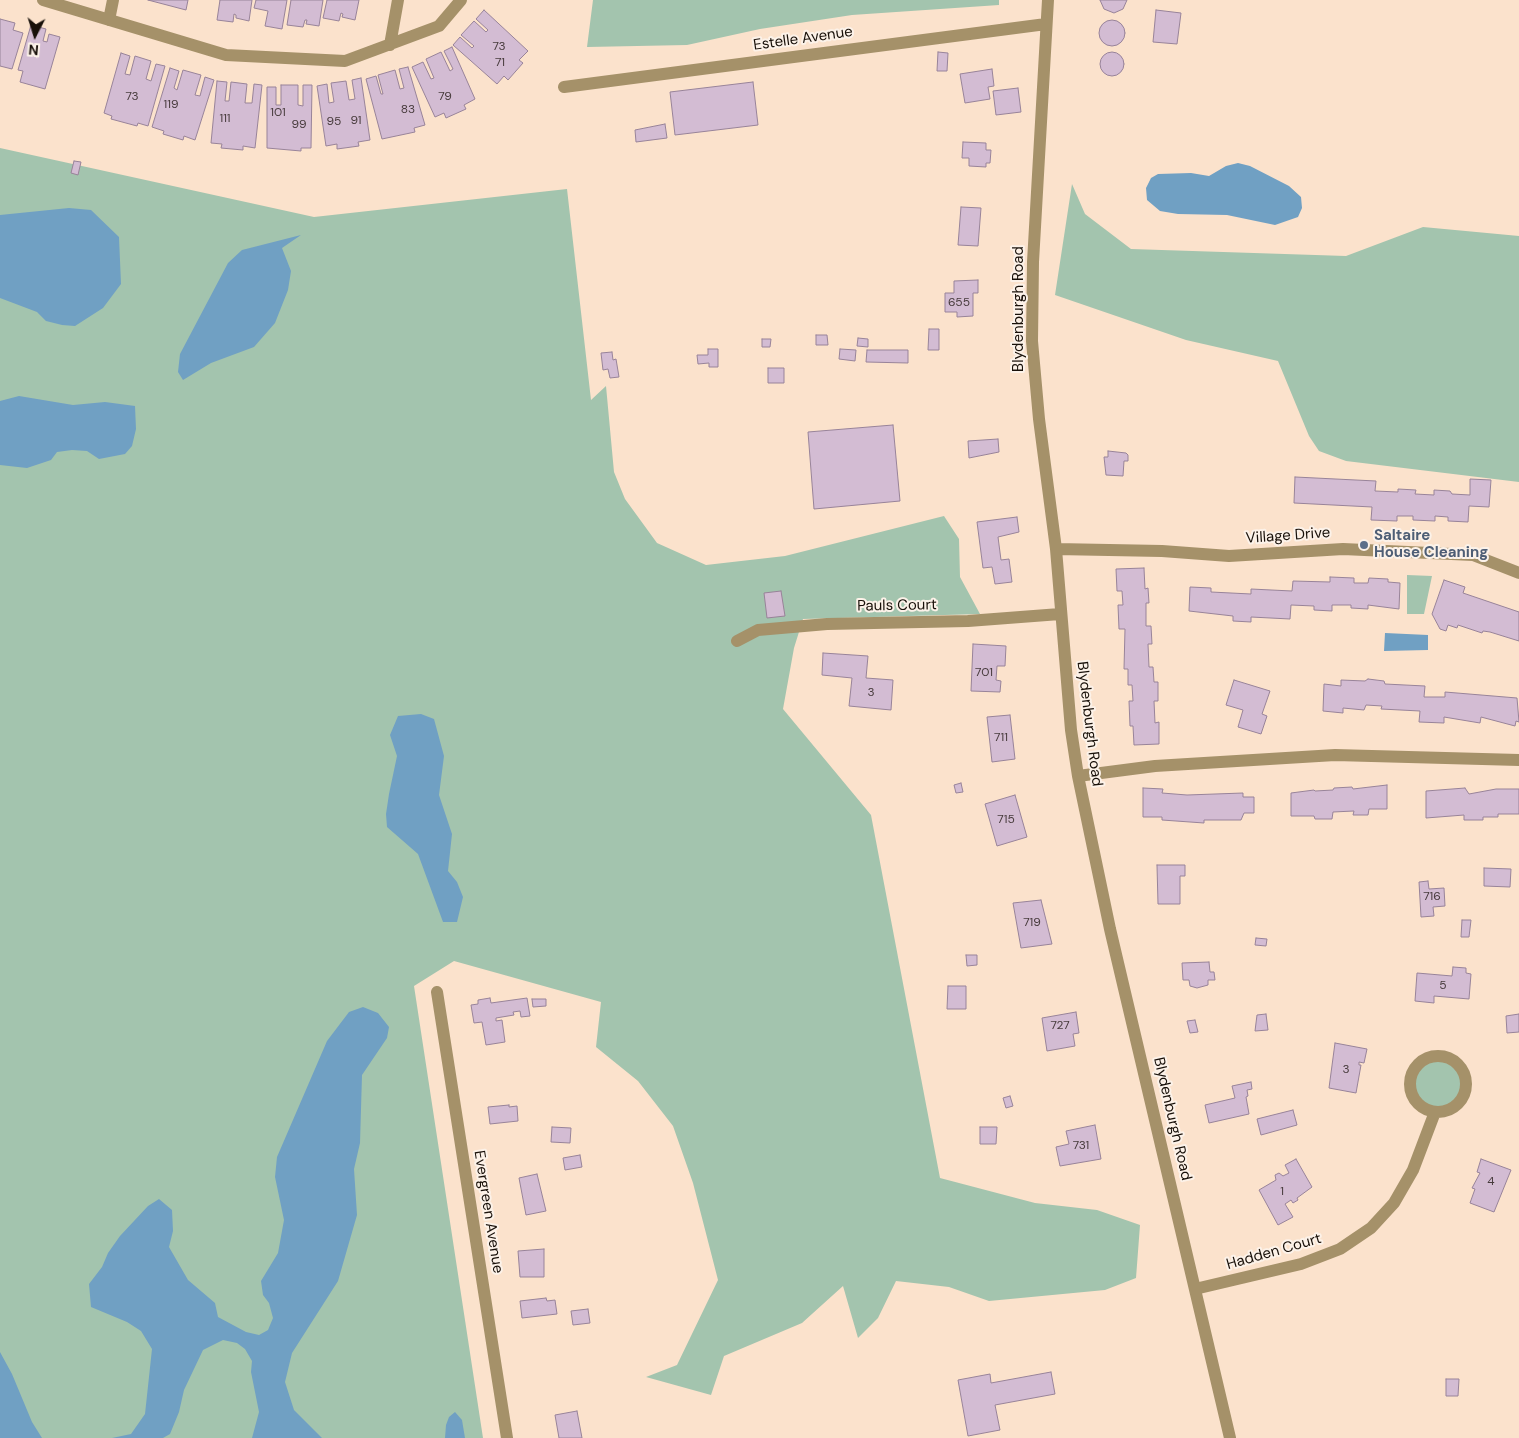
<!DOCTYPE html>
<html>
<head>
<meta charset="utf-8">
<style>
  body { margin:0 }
  #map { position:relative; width:1519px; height:1438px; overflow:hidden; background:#fbe2cc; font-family:"DM Sans",sans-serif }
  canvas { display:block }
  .north { position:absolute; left:10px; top:10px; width:50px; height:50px; -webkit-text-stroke:4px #fcf2e9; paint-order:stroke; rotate:185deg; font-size:14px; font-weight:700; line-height:20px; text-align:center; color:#181009 }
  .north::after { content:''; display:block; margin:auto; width:18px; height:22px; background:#181009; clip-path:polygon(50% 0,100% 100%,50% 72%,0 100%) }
</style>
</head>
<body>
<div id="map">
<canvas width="1519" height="1438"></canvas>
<div class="north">N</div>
</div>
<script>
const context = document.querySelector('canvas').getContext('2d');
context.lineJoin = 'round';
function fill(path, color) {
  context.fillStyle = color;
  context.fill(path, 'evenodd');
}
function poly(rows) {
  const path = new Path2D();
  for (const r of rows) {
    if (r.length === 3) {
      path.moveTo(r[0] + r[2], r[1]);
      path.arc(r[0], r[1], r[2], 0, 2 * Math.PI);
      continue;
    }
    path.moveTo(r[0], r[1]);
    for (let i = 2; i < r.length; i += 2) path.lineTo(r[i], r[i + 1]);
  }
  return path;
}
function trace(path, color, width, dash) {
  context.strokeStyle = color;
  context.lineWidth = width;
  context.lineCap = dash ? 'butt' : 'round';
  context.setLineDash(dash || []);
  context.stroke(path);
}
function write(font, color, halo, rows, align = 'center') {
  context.font = font + ' "DM Sans",sans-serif';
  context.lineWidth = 4;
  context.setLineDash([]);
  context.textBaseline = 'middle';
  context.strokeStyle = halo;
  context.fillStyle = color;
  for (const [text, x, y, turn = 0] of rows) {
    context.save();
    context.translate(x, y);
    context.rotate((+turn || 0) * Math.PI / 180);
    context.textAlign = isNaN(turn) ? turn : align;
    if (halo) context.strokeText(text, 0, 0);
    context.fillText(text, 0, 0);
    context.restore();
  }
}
fill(poly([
  [593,0,999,0,999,5,852,15,760,29,687,45,587,47],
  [0,148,314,217,567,189,591,400,606,386,614,472,625,499,657,543,706,565,785,556,944,516,959,539,960,577,980,614,803,619,794,648,783,709,871,815,940,1178,1035,1203,1097,1210,1140,1225,1136,1278,1105,1290,989,1301,949,1287,896,1281,878,1318,858,1338,843,1286,802,1323,724,1356,711,1395,646,1377,677,1365,718,1280,693,1183,673,1126,638,1081,596,1047,601,1002,454,961,414,986,483,1438,0,1438],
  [1072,184,1085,214,1131,249,1346,256,1423,227,1519,236,1519,482,1346,461,1319,451,1309,436,1278,361,1186,340,1055,295],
  [1407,575,1432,576,1424,614,1407,614],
  [1438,1084,24]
]), '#a3c4ae');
fill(poly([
  [1238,163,1250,166,1289,186,1301,197,1302,208,1298,217,1275,225,1227,215,1178,214,1160,211,1147,200,1146,188,1151,178,1158,174,1191,173,1209,176,1226,166],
  [69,208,91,210,119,237,121,284,103,308,75,326,62,325,46,321,37,312,0,298,0,215],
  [301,235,282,248,291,271,288,290,275,323,254,347,211,363,183,380,178,372,180,354,228,263,242,250],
  [19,396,73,405,105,402,135,406,136,429,132,446,125,454,99,459,87,451,72,450,57,452,51,460,27,468,0,465,0,401],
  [1385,633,1428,635,1428,650,1384,651],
  [421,714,434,719,444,756,439,795,452,834,448,871,457,882,463,897,457,922,443,922,418,854,387,827,386,814,389,794,397,756,390,735,398,716],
  [363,1007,378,1013,389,1027,387,1038,362,1075,360,1143,354,1169,357,1215,338,1281,292,1353,285,1382,294,1410,322,1438,252,1438,259,1412,251,1372,252,1361,245,1349,237,1343,223,1340,203,1350,184,1390,179,1412,170,1434,163,1438,112,1438,131,1434,145,1414,152,1349,141,1331,127,1322,91,1307,89,1284,102,1267,108,1253,120,1236,148,1206,159,1199,172,1210,173,1231,169,1247,188,1280,215,1303,218,1317,246,1332,259,1335,268,1330,273,1318,269,1303,263,1295,261,1281,278,1253,284,1220,275,1177,277,1157,327,1041,349,1012],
  [0,1352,12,1374,32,1422,42,1438,0,1438],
  [455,1412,462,1420,465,1438,445,1438,446,1425,449,1417]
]), '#70a0c3');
const building = poly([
  [148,0,188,0,186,10,148,0],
  [220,0,252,0,249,21,236,18,236,15,234,14,233,22,217,20,220,0],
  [256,0,287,0,282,29,265,26,268,11,254,8,256,0],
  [291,0,323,0,319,26,306,24,307,20,305,20,303,27,287,25,291,0],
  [327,0,359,0,355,20,342,17,343,14,341,13,339,21,323,18,327,0],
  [1100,0,1127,0,1123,9,1114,13,1104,9,1100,0],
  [484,10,528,51,519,60,523,63,508,80,504,76,497,84,453,45,460,37,472,48,474,46,461,35,474,21,486,32,488,30,476,19,484,10],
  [1156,10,1181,13,1177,44,1153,42,1156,10],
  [0,19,15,23,13,30,23,33,12,69,0,66,0,19],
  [1112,33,13],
  [31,25,46,29,43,41,47,42,49,34,60,37,45,89,20,82,23,71,18,70,31,25],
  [452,47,475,99,464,105,466,109,446,118,444,113,435,117,412,67,423,62,431,79,434,78,426,59,441,52,450,71,453,69,444,51,452,47],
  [1112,64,12],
  [938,52,948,53,947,71,937,71,938,52],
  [121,53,130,56,125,74,130,75,135,56,151,61,146,79,151,81,156,64,165,66,148,126,138,123,137,126,111,119,112,116,104,113,121,53],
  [408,67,425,125,414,128,415,132,382,139,366,79,376,76,381,94,383,94,378,75,395,70,400,89,404,88,399,69,408,67],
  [170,68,179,71,174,88,177,90,183,70,201,75,195,95,200,96,205,77,214,80,195,140,184,136,183,140,163,134,164,131,152,127,170,68],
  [992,69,994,86,988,87,990,99,965,103,960,74,992,69],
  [361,78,370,140,358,142,359,146,337,149,337,144,326,146,317,86,327,84,329,103,334,102,331,83,346,81,349,100,355,99,352,80,361,78],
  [217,81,227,82,225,101,229,101,231,82,247,84,245,103,252,103,254,84,262,85,255,148,243,146,243,150,221,148,222,144,211,143,217,81],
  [753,82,758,125,675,135,670,92,753,82],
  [281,85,298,85,298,105,303,106,303,85,312,85,311,148,301,148,301,151,267,148,267,87,276,87,276,105,281,105,281,85],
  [1018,88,1021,112,996,115,993,91,1018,88],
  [665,124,667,138,636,142,635,130,665,124],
  [963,142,986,143,986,150,991,150,990,163,986,163,986,167,969,166,969,158,962,158,963,142],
  [74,161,81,162,78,175,71,173,74,161],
  [961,207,981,208,978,246,958,245,961,207],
  [978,280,978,293,973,293,973,316,957,317,957,312,945,312,945,293,954,293,954,281,978,280],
  [929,329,939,329,939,350,928,350,929,329],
  [816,335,827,335,828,345,816,345,816,335],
  [858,338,868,339,868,347,857,346,858,338],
  [762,339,771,339,770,347,762,347,762,339],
  [708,349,718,349,718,367,709,367,709,363,698,364,697,355,708,355,708,349],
  [840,349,856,350,855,361,839,359,840,349],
  [867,350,908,350,908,363,866,362,867,350],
  [612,352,613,360,616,359,619,377,610,378,608,369,603,370,601,353,612,352],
  [768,368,784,368,784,383,768,383,768,368],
  [893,425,900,501,814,509,808,432,893,425],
  [998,439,999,452,969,458,968,441,998,439],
  [1108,451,1126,453,1128,455,1128,461,1124,461,1123,476,1106,475,1104,457,1108,457,1108,451],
  [1295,477,1376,481,1375,491,1398,492,1398,489,1416,490,1415,494,1434,495,1434,490,1450,491,1452,494,1470,495,1470,479,1491,480,1489,507,1469,506,1468,522,1448,521,1448,517,1435,516,1435,521,1413,520,1413,516,1397,516,1397,521,1371,520,1372,507,1294,503,1295,477],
  [1017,517,1019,532,998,537,1001,560,1009,559,1012,582,995,584,992,567,983,568,977,522,1017,517],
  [1144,568,1145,589,1148,588,1149,603,1146,603,1146,626,1151,626,1152,644,1148,644,1149,667,1153,667,1154,682,1158,682,1158,701,1154,701,1155,723,1159,722,1159,744,1134,745,1133,726,1130,726,1129,701,1133,701,1132,685,1128,685,1128,669,1124,669,1125,629,1119,629,1118,605,1123,605,1122,591,1117,591,1116,569,1144,568],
  [1330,577,1354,578,1354,583,1368,583,1369,578,1388,579,1388,582,1400,583,1399,609,1368,605,1368,609,1351,608,1351,605,1332,605,1332,611,1314,610,1314,606,1291,605,1290,619,1251,617,1251,622,1233,621,1233,616,1189,611,1190,587,1211,588,1211,592,1251,594,1251,589,1292,591,1293,581,1330,582,1330,577],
  [1444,580,1465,587,1463,593,1519,612,1519,641,1490,632,1483,631,1482,633,1458,625,1457,628,1448,625,1446,631,1440,629,1432,614,1444,580],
  [781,591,785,616,767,618,764,593,781,591],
  [973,644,1006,646,1005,666,997,666,996,680,1001,681,1000,692,971,691,973,644],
  [823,653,868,656,866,678,893,680,891,710,849,706,852,678,822,675,823,653],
  [1368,679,1384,681,1385,684,1425,686,1424,697,1445,697,1445,692,1517,698,1519,722,1516,721,1515,726,1481,717,1480,723,1444,717,1444,723,1419,722,1420,711,1381,709,1382,706,1366,705,1364,710,1343,708,1343,713,1323,711,1324,684,1341,686,1341,680,1365,681,1368,679],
  [1234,680,1270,691,1262,714,1267,716,1261,734,1238,727,1243,710,1226,705,1234,680],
  [1010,715,1015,759,992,762,987,717,1010,715],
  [961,783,963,792,956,793,954,785,961,783],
  [1387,785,1387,809,1369,809,1368,815,1353,815,1354,811,1333,812,1332,819,1315,819,1314,816,1291,816,1291,793,1314,790,1315,791,1333,790,1334,788,1352,787,1353,789,1387,785],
  [1143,788,1163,789,1162,793,1187,795,1243,793,1243,797,1254,797,1254,813,1244,813,1241,820,1204,820,1204,823,1162,820,1162,817,1143,817,1143,788],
  [1465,788,1469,794,1496,789,1519,789,1519,814,1498,814,1498,817,1483,817,1483,820,1464,820,1464,815,1426,818,1426,791,1465,788],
  [1015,795,1027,837,997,846,985,804,1015,795],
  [1157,865,1185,865,1185,876,1180,876,1180,904,1158,904,1157,865],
  [1484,868,1511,869,1510,887,1484,886,1484,868],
  [1428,881,1429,889,1444,888,1445,906,1433,907,1434,916,1421,917,1419,882,1428,881],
  [1041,900,1052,944,1021,948,1013,903,1041,900],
  [1462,920,1471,920,1469,937,1461,937,1462,920],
  [1256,938,1267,939,1266,946,1255,945,1256,938],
  [966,955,977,955,977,965,967,966,966,955],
  [1209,962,1210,972,1214,972,1215,980,1208,980,1208,985,1197,988,1190,986,1189,980,1183,980,1182,963,1209,962],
  [1453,967,1466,968,1466,973,1471,974,1469,999,1434,996,1434,1003,1415,1001,1417,973,1452,976,1453,967],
  [948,986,966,986,966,1009,947,1009,948,986],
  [490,998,491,1003,527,998,530,1016,521,1017,520,1011,513,1012,514,1015,496,1018,496,1021,502,1020,505,1042,486,1045,482,1022,474,1023,471,1005,478,1004,478,1000,490,998],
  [532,999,546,999,546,1006,533,1007,532,999],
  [1076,1012,1079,1033,1073,1034,1075,1046,1047,1051,1042,1018,1076,1012],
  [1266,1014,1268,1030,1255,1031,1257,1015,1266,1014],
  [1519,1014,1519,1032,1507,1033,1506,1016,1519,1014],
  [1195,1020,1198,1032,1190,1033,1187,1021,1195,1020],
  [1335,1043,1367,1049,1364,1063,1359,1062,1359,1065,1361,1065,1356,1093,1329,1088,1335,1043],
  [1251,1082,1252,1089,1247,1090,1248,1096,1246,1097,1249,1114,1209,1123,1205,1105,1235,1098,1232,1086,1251,1082],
  [1010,1096,1013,1106,1006,1108,1003,1098,1010,1096],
  [509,1105,509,1107,517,1106,518,1121,490,1124,488,1107,509,1105],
  [1293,1110,1297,1125,1261,1135,1257,1119,1293,1110],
  [1095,1125,1101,1159,1060,1166,1056,1147,1069,1144,1066,1131,1095,1125],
  [552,1127,571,1128,570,1143,551,1142,552,1127],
  [980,1127,997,1127,996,1144,980,1144,980,1127],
  [580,1155,582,1167,565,1170,563,1158,580,1155],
  [1296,1159,1312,1187,1297,1198,1298,1200,1293,1203,1291,1200,1285,1204,1293,1217,1278,1225,1259,1190,1276,1180,1275,1175,1279,1173,1283,1176,1289,1173,1285,1165,1296,1159],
  [1481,1159,1511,1170,1494,1212,1470,1203,1475,1189,1472,1188,1480,1173,1477,1172,1481,1159],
  [537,1174,546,1211,526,1215,519,1178,537,1174],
  [544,1249,544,1277,520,1277,518,1251,544,1249],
  [546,1298,547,1301,555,1300,557,1314,522,1318,520,1301,546,1298],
  [588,1309,590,1323,573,1325,571,1311,588,1309],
  [1051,1372,1055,1394,995,1405,1000,1430,968,1436,958,1380,990,1374,991,1383,1051,1372],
  [1446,1379,1459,1379,1458,1396,1446,1396,1446,1379],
  [577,1411,582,1438,559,1438,555,1415,577,1411]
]);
fill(building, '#d3bcd3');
trace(building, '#988399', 1);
trace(poly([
  [43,0,226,55,345,61,439,26,461,0],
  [1048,0,1033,262,1032,341,1039,419,1056,549,1071,730,1078,776,1110,929,1230,1438],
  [109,20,113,0],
  [390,45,398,0],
  [564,87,1046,24],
  [1056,549,1162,551,1229,556,1343,549,1473,555,1519,573],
  [737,641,758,630,827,624,968,621,1060,614],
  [1078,776,1155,766,1335,755,1519,760],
  [437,992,507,1438],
  [1438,1084,28],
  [1195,1289,1301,1264,1340,1249,1371,1228,1394,1203,1413,1170,1435,1112]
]), '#a59169', 12);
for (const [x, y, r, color] of [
  [1364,545,5,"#5c6f8a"]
]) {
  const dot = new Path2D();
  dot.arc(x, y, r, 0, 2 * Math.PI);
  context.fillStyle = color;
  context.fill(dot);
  trace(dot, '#fcf2e9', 2);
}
write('12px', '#473b3c', null, [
  ["73",499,47],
  ["71",500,63],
  ["73",132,97],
  ["79",445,97],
  ["119",171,105],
  ["83",408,110],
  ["101",278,113],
  ["111",225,119],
  ["91",356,121],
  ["95",334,122],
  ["99",299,125],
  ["655",959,303],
  ["701",984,673],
  ["3",871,693],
  ["711",1001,738],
  ["715",1006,820],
  ["716",1432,897],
  ["719",1032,923],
  ["5",1443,986],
  ["727",1060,1026],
  ["3",1346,1070],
  ["731",1081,1146],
  ["4",1491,1182],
  ["1",1282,1192]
]);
write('15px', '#181009', '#fcf2e9', [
  ["Estelle Avenue",803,39,-8],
  ["Blydenburgh Road",1019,309,-90],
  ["Village Drive",1288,536,-4],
  ["Pauls Court",897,606,-1],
  ["Blydenburgh Road",1089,724,83],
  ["Blydenburgh Road",1172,1119,77],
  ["Evergreen Avenue",488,1212,81],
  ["Hadden Court",1274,1252,-16]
]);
write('bold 15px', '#4e5e75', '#fcf2e9', [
  ["Saltaire",1374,536],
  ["House Cleaning",1374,553]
], 'left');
</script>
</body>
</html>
